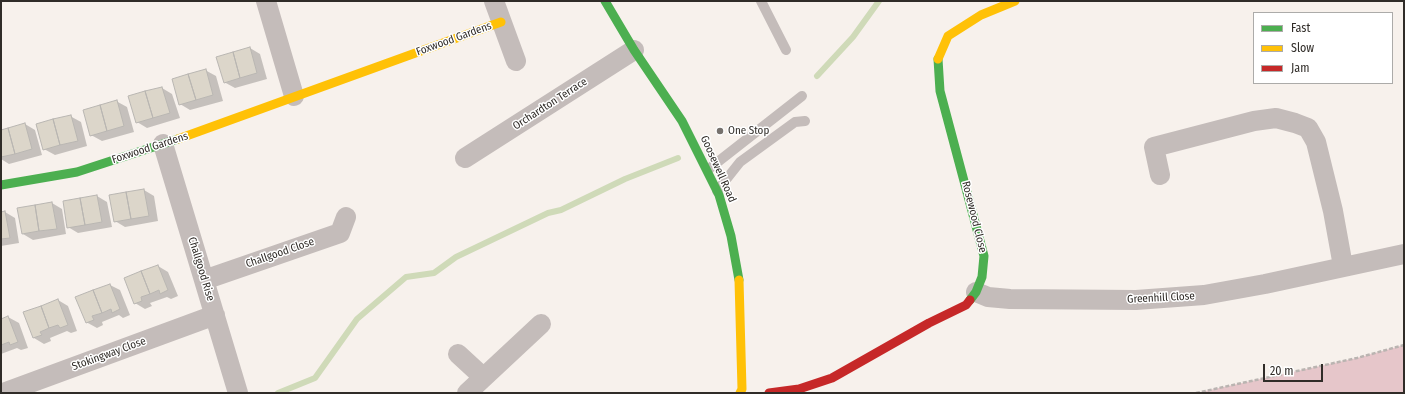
<!DOCTYPE html>
<html>
<head>
<meta charset="utf-8">
<style>
  body { margin:0 }
  #map { position:relative; width:1405px; height:394px; overflow:hidden; background:#f7f1ec; font-family:"Fira Sans Condensed",sans-serif }
  canvas { display:block }
  .frame { position:absolute; inset:0; border:2px solid #302c28; pointer-events:none }
  .legend { position:absolute; left:1253px; top:12px; width:140px; height:72px; box-sizing:border-box; background:#fff; border:1px solid #acaba9; margin:0; padding:5px 7px; list-style:none; font-size:12px; color:#302c28 }
  .legend li { display:flex; align-items:center; gap:8px; height:20px }
  .legend b { width:20px; border:1px solid #acaba9 }
  .scale { position:absolute; left:1263px; top:364px; width:60px; height:18px; box-sizing:border-box; border:2px solid #302c28; border-top:0; padding-left:5px; font-size:12px; line-height:14px; white-space:nowrap; color:#302c28; -webkit-text-stroke:3px #fff; paint-order:stroke }
</style>
</head>
<body>
<div id="map">
<canvas width="1405" height="394"></canvas>
<div class="frame"></div>
<ul class="legend">
<li><b style="height:5px;background:#4caf50"></b>Fast</li>
<li><b style="height:5px;background:#ffc107"></b>Slow</li>
<li><b style="height:5px;background:#c62828"></b>Jam</li>
</ul>
<div class="scale">20 m</div>
</div>
<script>
const context = document.querySelector('canvas').getContext('2d');
context.lineJoin = 'round';
function fill(path, color) {
  context.fillStyle = color;
  context.fill(path, 'evenodd');
}
function poly(rows) {
  const path = new Path2D();
  for (const r of rows) {
    path.moveTo(r[0], r[1]);
    for (let i = 2; i < r.length; i += 2) path.lineTo(r[i], r[i + 1]);
  }
  return path;
}
function trace(path, color, width, dash) {
  context.strokeStyle = color;
  context.lineWidth = width;
  context.lineCap = dash ? 'butt' : 'round';
  context.setLineDash(dash || []);
  context.stroke(path);
}
function write(font, color, halo, rows, align = 'center') {
  context.font = font + ' "Fira Sans Condensed",sans-serif';
  context.lineWidth = 3;
  context.setLineDash([]);
  context.textBaseline = 'middle';
  context.strokeStyle = halo;
  context.fillStyle = color;
  for (const [text, x, y, turn = 0] of rows) {
    context.save();
    context.translate(x, y);
    context.rotate((+turn || 0) * Math.PI / 180);
    context.textAlign = isNaN(turn) ? turn : align;
    if (halo) context.strokeText(text, 0, 0);
    context.fillText(text, 0, 0);
    context.restore();
  }
}
fill(poly([
  [1404,345,1404,393,1196,393,1357,358]
]), '#e6c6ca');
fill(poly([
  [250,48,260,54,267,79,235,88,224,82],
  [205,70,216,76,223,101,190,110,180,104],
  [162,88,172,94,180,118,147,128,137,122],
  [116,101,127,107,134,132,102,141,91,135],
  [70,116,81,122,87,146,55,155,44,149],
  [25,124,35,130,42,155,9,164,1,159,1,130],
  [144,190,154,196,158,221,125,227,115,221],
  [97,196,107,202,112,227,78,233,68,227],
  [52,203,62,209,66,234,33,240,23,234],
  [5,212,15,218,19,243,1,246,1,213],
  [158,266,168,272,178,296,171,299,167,297,150,303,152,306,145,309,135,303],
  [110,285,120,290,130,315,123,318,119,315,102,322,103,325,97,328,86,322],
  [58,300,68,306,77,331,71,333,67,331,50,338,51,341,44,344,34,338,25,313],
  [8,317,19,323,28,348,21,350,17,348,1,354,1,320]
]), '#0003');
trace(poly([
  [817,76,853,37,879,1],
  [278,393,315,378,357,319,406,277,434,273,456,257,548,213,561,210,625,179,678,158]
]), '#cfdab8', 6);
const building = poly([
  [250,47,257,73,240,78,233,52,250,47],
  [233,52,240,78,224,83,216,57,233,52],
  [206,69,213,95,196,100,188,74,206,69],
  [188,74,196,100,179,105,172,79,188,74],
  [162,87,170,113,153,118,145,91,162,87],
  [145,91,153,118,136,123,128,96,145,91],
  [117,100,124,126,107,131,100,105,117,100],
  [100,105,107,131,90,136,83,110,100,105],
  [71,115,78,141,60,145,53,119,71,115],
  [53,119,60,145,43,150,36,124,53,119],
  [25,123,32,149,15,154,8,128,25,123],
  [8,128,15,154,1,157,1,130,8,128],
  [144,189,149,216,131,219,126,192,144,189],
  [126,192,131,219,114,222,109,195,126,192],
  [97,195,102,222,85,225,80,198,97,195],
  [80,198,85,225,67,228,63,201,80,198],
  [52,202,57,229,39,231,35,205,52,202],
  [35,205,39,231,22,234,17,208,35,205],
  [5,211,10,238,1,239,1,212,5,211],
  [158,265,168,290,160,294,159,290,150,294,141,271,158,265],
  [141,271,150,294,141,297,142,301,134,304,124,278,141,271],
  [110,284,120,309,112,313,111,309,102,313,93,290,110,284],
  [93,290,102,313,92,316,94,320,86,323,75,297,93,290],
  [58,299,68,325,60,328,58,325,49,328,41,306,58,299],
  [41,306,49,328,40,332,42,335,33,338,23,312,41,306],
  [8,316,18,342,10,345,9,342,1,345,1,319,8,316]
]);
fill(building, '#dcd6ca');
trace(building, '#b9b6b2', 1);
trace(poly([
  [1196,393,1357,358,1404,345]
]), '#bab4b1', 2.5, [4, 2]);
trace(poly([
  [761,1,786,50],
  [710,168,802,96],
  [717,191,740,162,795,122,805,121]
]), '#c4bcba', 10);
trace(poly([
  [266,1,294,96],
  [494,1,516,61],
  [163,144,238,393],
  [465,158,634,50],
  [1160,175,1154,147,1254,121,1276,118,1295,123,1308,128,1316,142,1333,211,1343,266],
  [204,280,340,233,346,217],
  [976,292,988,297,1010,299,1136,300,1204,295,1265,284,1404,254],
  [458,354,483,377],
  [3,393,215,315],
  [467,393,541,324]
]), '#c4bcba', 20);
trace(poly([
  [605,1,634,50,682,121,719,195,731,236,739,280],
  [938,59,940,91,984,256,982,277,976,292,970,300],
  [1,185,77,172,178,139]
]), '#4caf50', 9);
trace(poly([
  [938,59,948,36,981,15,1015,1],
  [178,139,501,22],
  [739,280,742,389,740,393]
]), '#ffc107', 9);
trace(poly([
  [769,393,799,389,832,378,929,323,966,305,970,300]
]), '#c62828', 9);
for (const [x, y, r, color] of [
  [720,131,4,"#76716d"]
]) {
  const dot = new Path2D();
  dot.arc(x, y, r, 0, 2 * Math.PI);
  context.fillStyle = color;
  context.fill(dot);
  trace(dot, '#fff', 1.5);
}
write('11px', '#302c28', '#fff', [
  ["Foxwood Gardens",454,39,-20],
  ["Orchardton Terrace",550,104,-33],
  ["Foxwood Gardens",150,148,-18],
  ["Goosewell Road",718,169,66],
  ["Rosewood Close",974,217,76],
  ["Challgood Close",280,253,-19],
  ["Challgood Rise",201,269,73],
  ["Greenhill Close",1161,298,-3],
  ["Stokingway Close",109,354,-20]
]);
write('11px', '#302c28', '#fff', [
  ["One Stop",728,131]
], 'left');
</script>
</body>
</html>
